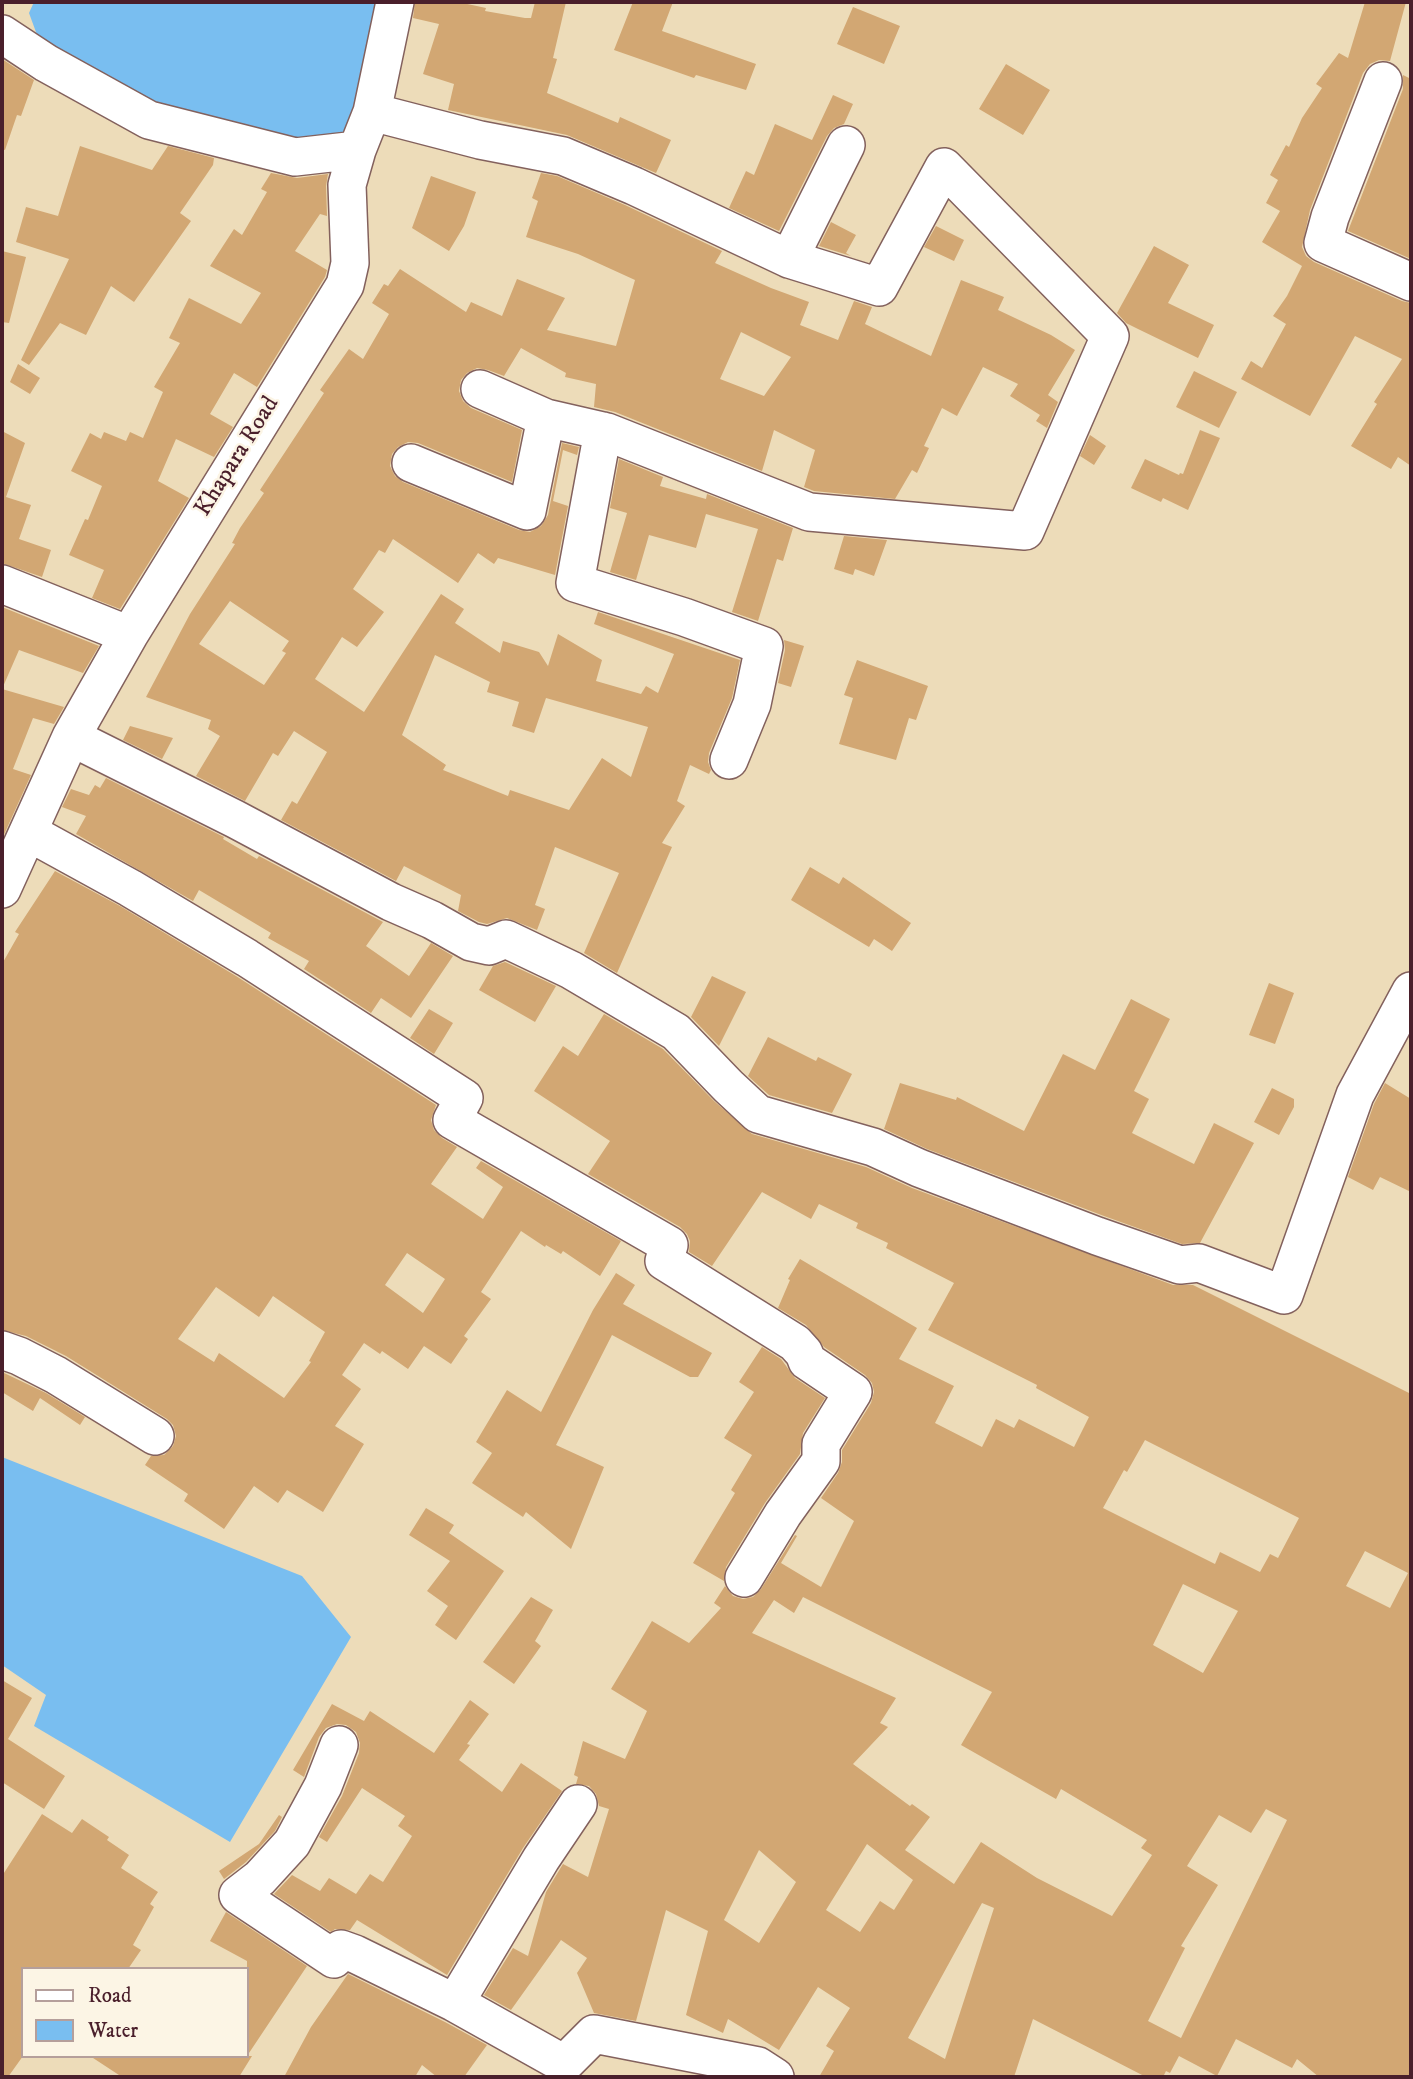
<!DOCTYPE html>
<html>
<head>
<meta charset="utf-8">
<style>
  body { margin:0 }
  #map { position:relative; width:1413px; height:2079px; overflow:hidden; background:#eddcb9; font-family:"IM FELL DW Pica",serif }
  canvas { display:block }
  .frame { position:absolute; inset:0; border:4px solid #4a1f2b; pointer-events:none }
  .legend { position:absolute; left:21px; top:1967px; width:228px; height:91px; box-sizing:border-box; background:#fcf5e5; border:2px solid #b59f9b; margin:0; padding:9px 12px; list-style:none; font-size:21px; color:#4a1f2b }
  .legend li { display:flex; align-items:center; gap:14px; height:35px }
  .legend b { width:35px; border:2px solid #b59f9b }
</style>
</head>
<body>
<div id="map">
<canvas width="1413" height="2079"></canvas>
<div class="frame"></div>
<ul class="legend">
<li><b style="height:9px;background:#fff"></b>Road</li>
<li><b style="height:19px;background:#79bef0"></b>Water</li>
</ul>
</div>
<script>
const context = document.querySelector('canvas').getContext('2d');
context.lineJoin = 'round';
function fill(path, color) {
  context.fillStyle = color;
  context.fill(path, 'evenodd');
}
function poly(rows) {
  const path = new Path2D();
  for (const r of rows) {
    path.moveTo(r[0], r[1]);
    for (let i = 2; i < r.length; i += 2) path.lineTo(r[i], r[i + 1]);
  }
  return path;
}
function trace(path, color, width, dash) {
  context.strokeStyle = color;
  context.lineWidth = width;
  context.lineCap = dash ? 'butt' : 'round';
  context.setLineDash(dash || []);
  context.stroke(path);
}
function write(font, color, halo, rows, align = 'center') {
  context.font = font + ' "IM FELL DW Pica",serif';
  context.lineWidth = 5;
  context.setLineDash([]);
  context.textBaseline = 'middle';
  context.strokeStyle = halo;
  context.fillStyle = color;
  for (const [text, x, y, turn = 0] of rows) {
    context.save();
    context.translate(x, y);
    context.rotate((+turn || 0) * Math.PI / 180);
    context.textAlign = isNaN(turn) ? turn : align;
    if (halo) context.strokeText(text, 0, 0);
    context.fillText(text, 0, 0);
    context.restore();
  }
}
fill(poly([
  [34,2,376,2,356,136,263,142,132,107,44,54,29,13],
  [2,1457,302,1576,351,1637,230,1842,34,1726,46,1695,2,1665]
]), '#79bef0');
fill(poly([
  [415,2,458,2,486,8,485,11,525,18,531,18,535,2,566,2,553,58,557,59,547,93,618,123,620,117,671,140,656,173,567,135,448,110,454,84,423,74,439,24,413,18],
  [633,2,673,2,662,31,756,64,746,90,696,75,694,78,614,50],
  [1365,2,1406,2,1390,61,1379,60,1370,64,1363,73,1310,210,1302,247,1306,256,1314,262,1402,301,1411,303,1411,466,1398,457,1391,469,1351,446,1377,404,1374,402,1402,359,1355,336,1310,416,1241,379,1251,361,1262,368,1286,324,1273,316,1287,296,1302,266,1262,242,1280,211,1266,203,1278,180,1270,175,1286,145,1289,147,1302,118,1322,88,1316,84,1339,53,1348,58],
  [853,7,900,26,884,64,837,44],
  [2,59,34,80,21,116,17,115,5,150,2,149],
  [1006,64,1050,90,1023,135,979,109],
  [1403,75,1411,79,1411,259,1348,231,1403,89],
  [833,95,853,104,844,124,834,128,827,136,779,231,729,208,746,171,754,175,775,124,812,140],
  [80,146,152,170,168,146,214,158,213,165,180,213,191,221,134,302,111,286,86,335,60,323,29,365,21,360,69,259,16,242,26,207,58,216],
  [271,173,297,178,328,174,326,186,327,216,320,214,295,251,327,270,325,277,257,387,234,373,210,414,233,427,214,457,176,439,158,481,189,498,120,609,92,598,104,570,69,555,85,519,88,520,102,486,71,471,90,433,101,439,104,432,126,441,130,432,143,438,163,392,154,387,180,343,169,338,189,298,241,324,261,293,210,266,234,229,242,235,267,192,261,189],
  [541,173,557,176,625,205,722,251,715,263,771,288,809,302,800,325,838,340,854,301,872,307,865,324,931,356,961,280,1004,297,998,310,1051,335,1075,350,1048,395,1058,402,1047,428,1036,421,1040,415,1010,396,1018,384,983,367,957,416,942,408,924,446,929,448,917,473,912,470,895,499,814,491,804,487,815,450,774,430,762,471,615,412,594,407,596,384,565,377,566,373,521,348,504,376,488,370,477,368,467,373,461,380,459,391,463,401,471,408,522,430,512,482,418,443,408,442,398,447,392,454,390,466,395,476,403,482,519,530,530,532,541,526,548,515,562,443,579,447,577,455,563,450,553,501,568,506,555,575,498,558,494,564,478,553,458,583,393,539,385,553,379,550,353,589,384,612,357,647,342,637,315,679,364,712,441,594,464,609,455,623,500,653,503,641,539,652,548,666,558,634,602,660,596,681,641,694,646,686,658,693,674,654,594,624,598,612,740,660,732,698,709,753,708,762,711,770,709,774,690,765,677,801,685,806,662,843,672,847,617,973,584,953,619,873,555,847,535,905,545,909,537,930,507,918,487,924,479,922,458,911,461,895,404,866,396,881,281,820,292,801,297,804,327,752,294,731,278,756,273,753,245,801,196,776,220,736,208,729,211,720,146,697,190,614,235,544,232,543,240,528,264,493,260,490,324,393,320,390,349,349,363,359,389,314,372,303,384,284,388,286,400,269,466,312,471,302,502,316,517,279,565,298,547,330,616,346,635,280,578,254,526,237,538,201,532,198],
  [741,332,791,357,764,396,720,379],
  [230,601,289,641,282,651,286,653,264,685,199,644],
  [435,655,490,682,487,692,519,702,512,726,534,733,546,698,648,727,631,777,602,758,569,810,510,790,508,796,443,770,446,765,402,735],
  [431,176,476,192,464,226,449,251,412,228],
  [831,222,856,235,846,253,851,256,819,246],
  [936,226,964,240,954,261,924,247],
  [1154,246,1189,265,1168,303,1214,325,1198,358,1138,329,1126,323,1117,313],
  [2,251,26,257,9,323,2,322],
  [18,364,40,378,30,394,10,382],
  [1194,371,1237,392,1219,428,1176,407],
  [1200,430,1220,438,1188,510,1163,498,1161,502,1131,488,1145,459,1179,475,1180,473,1183,474],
  [2,431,25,443,6,497,31,505,19,539,51,550,42,577,2,563],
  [1090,435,1106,446,1094,465,1080,456],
  [619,459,663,477,660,486,706,499,707,494,793,528,783,561,777,559,758,621,732,612,758,529,706,514,696,548,649,535,636,580,610,572,627,513,610,508],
  [844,536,887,540,874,576,855,569,853,575,834,569],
  [2,607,99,646,83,673,19,650,2,689],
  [784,640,804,646,791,687,778,683,785,650],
  [857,660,928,686,916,720,909,718,896,760,839,744,853,698,844,695],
  [2,689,64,707,54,724,33,718,13,769,31,775,2,839],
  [130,726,173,738,162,759,123,740],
  [106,778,224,837,223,839,257,859,259,856,383,922,366,946,409,976,431,943,453,956,411,1018,381,998,371,1013,304,969,309,961,268,938,271,933,199,890,193,901,76,834,86,816,62,807,71,789,89,795,95,785,100,788],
  [810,867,839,884,843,877,911,923,892,951,874,939,869,947,791,900],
  [55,871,120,906,236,976,436,1105,431,1120,434,1130,442,1138,457,1147,431,1184,483,1219,503,1187,476,1168,481,1161,621,1241,600,1276,563,1251,561,1254,546,1245,545,1247,521,1231,481,1292,491,1299,464,1336,468,1339,451,1364,424,1346,408,1369,382,1351,380,1354,364,1343,342,1375,361,1389,335,1426,364,1444,323,1512,287,1490,278,1503,254,1486,224,1529,184,1501,188,1494,145,1465,151,1456,164,1455,173,1446,176,1436,173,1425,167,1419,66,1356,26,1336,2,1330,2,964,19,934,15,932],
  [407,1253,445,1279,423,1313,385,1285],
  [216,1287,259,1317,273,1296,325,1332,309,1361,311,1362,284,1398,219,1353,214,1362,178,1339],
  [505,962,556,986,535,1022,479,990,493,966],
  [712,976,746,992,719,1046,691,1017],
  [1269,983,1294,993,1275,1044,1249,1035],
  [1131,999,1170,1019,1134,1091,1149,1099,1132,1133,1194,1164,1214,1123,1254,1143,1200,1243,1182,1244,1104,1216,927,1149,884,1129,900,1083,956,1100,957,1097,1024,1131,1063,1054,1095,1070],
  [429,1009,453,1023,434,1054,410,1038],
  [604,1014,663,1049,714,1101,752,1134,866,1167,912,1188,1173,1285,1193,1285,1411,1394,1411,2077,1319,2077,1297,2059,1292,2068,1236,2039,1217,2076,1179,2056,1170,2073,1166,2071,1163,2077,1146,2077,1033,2019,1014,2077,819,2077,834,2051,826,2046,850,2008,818,1987,779,2050,728,2019,723,2033,686,2015,708,1931,666,1910,636,2021,594,2013,577,1973,587,1958,561,1940,511,2010,484,1995,513,1948,528,1956,546,1892,563,1864,588,1877,609,1809,599,1806,596,1794,589,1786,576,1784,578,1777,574,1775,583,1741,625,1759,647,1711,611,1689,652,1621,689,1643,721,1608,714,1603,725,1586,733,1596,743,1599,753,1597,761,1589,795,1535,797,1536,781,1563,821,1587,854,1521,821,1498,838,1473,842,1462,842,1450,871,1403,874,1392,872,1383,865,1375,824,1347,806,1325,778,1308,790,1280,788,1279,800,1259,917,1328,899,1359,954,1386,935,1423,982,1447,996,1419,1014,1428,1019,1419,1074,1447,1089,1417,1036,1388,1037,1385,928,1330,954,1283,886,1248,888,1243,856,1228,858,1223,819,1204,811,1219,762,1192,712,1266,689,1252,690,1241,687,1234,680,1227,588,1174,610,1141,534,1091,563,1046,578,1056],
  [1145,1440,1299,1518,1278,1558,1270,1554,1260,1572,1220,1552,1215,1564,1103,1508,1124,1470,1127,1472],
  [1365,1551,1408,1573,1390,1608,1346,1586],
  [1183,1584,1238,1611,1203,1673,1153,1645],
  [803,1597,992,1692,961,1745,1056,1799,1061,1789,1147,1840,1141,1848,1152,1855,1112,1916,1037,1878,981,1842,954,1884,905,1850,930,1817,912,1804,910,1806,853,1764,888,1727,880,1723,896,1698,752,1633,774,1600,794,1613],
  [1266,1809,1287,1820,1181,2038,1148,2021,1185,1948,1181,1946,1218,1885,1187,1866,1219,1815,1251,1833],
  [867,1844,913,1880,894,1910,880,1901,860,1932,826,1910],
  [759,1850,796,1882,759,1943,724,1920],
  [982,1903,994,1908,945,2059,908,2038],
  [768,1037,816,1061,818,1057,852,1074,832,1113,769,1095,748,1076],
  [1385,1083,1411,1099,1411,1192,1380,1177,1373,1190,1348,1177,1374,1104],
  [1272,1088,1294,1099,1294,1107,1279,1135,1254,1122],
  [616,1273,635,1285,623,1304,712,1353,698,1377,690,1377,612,1335,556,1445,604,1467,571,1549,526,1512,523,1517,472,1483,492,1453,476,1442,507,1390,541,1412,593,1310],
  [762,1347,781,1359,795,1378,825,1398,803,1433,800,1454,765,1503,726,1567,724,1581,693,1563,735,1493,731,1490,752,1455,724,1438,754,1392,739,1382],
  [2,1372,46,1393,85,1417,80,1425,40,1398,33,1411,2,1392],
  [426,1508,454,1525,449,1533,504,1571,456,1640,435,1625,448,1606,427,1591,450,1561,409,1535],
  [531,1597,553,1610,535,1641,541,1646,514,1684,483,1662],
  [2,1680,32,1698,8,1739,65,1776,44,1809,2,1782],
  [470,1700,489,1714,467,1744,470,1745,459,1760,502,1792,521,1763,562,1791,523,1848,447,1975,357,1920,350,1930,335,1929,331,1932,274,1894,292,1875,320,1891,329,1878,356,1894,370,1874,383,1882,412,1836,398,1826,405,1816,362,1788,327,1842,319,1837,342,1796,359,1753,360,1743,356,1732,346,1725,337,1724,326,1728,319,1737,304,1777,293,1770,332,1704,364,1721,370,1711,434,1753],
  [42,1814,72,1833,82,1819,109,1837,107,1840,129,1855,121,1868,158,1892,150,1904,154,1907,133,1945,141,1950,128,1969,23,1969,23,2056,8,2077,2,2077,2,1876],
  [279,1815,282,1817,275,1831,246,1862,224,1879,219,1871,259,1844],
  [226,1912,307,1966,247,2056,252,2056,239,2077,122,2077,90,2056,247,2056,247,1961,210,1941],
  [348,1974,445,2022,487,2045,464,2077,437,2077,422,2065,415,2077,284,2077,311,2027]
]), '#d2a773');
const minor = poly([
  [2,34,46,63,149,120,295,157,357,150],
  [1383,81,1330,217,1323,243,1411,282],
  [372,112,480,140,563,156,634,186,789,259,879,287,944,167,1110,336,1025,531,809,512,607,432,546,418,480,389],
  [789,259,846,145],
  [603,431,575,583,684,617,764,646,752,704,729,760],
  [411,463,527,511,546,418],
  [2,584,129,635],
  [71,737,235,819,391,902,432,920,471,942,489,946,506,939,571,970,676,1032,728,1086,758,1114,873,1147,919,1168,1097,1236,1180,1265,1199,1263,1284,1295,1355,1095,1411,991],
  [28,832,130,888,247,958,464,1098,452,1120,669,1245,664,1261,795,1343,804,1353,807,1361,853,1392,821,1444,821,1461,783,1514,744,1578],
  [2,889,71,737,129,635,345,285,350,263,347,185,357,150,372,112,395,2],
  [2,1350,19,1356,56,1375,155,1436],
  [339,1745,323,1786,292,1843,260,1878,238,1895,334,1959,341,1949,355,1954,455,2003,564,2064,594,2034,758,2066,775,2077],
  [455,2003,541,1859,578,1804]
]);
trace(minor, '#83615d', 40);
trace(minor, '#fff', 37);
write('24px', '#4a1f2b', '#fcf5e5', [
  ["Khapara Road",238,457,-58]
]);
</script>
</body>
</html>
